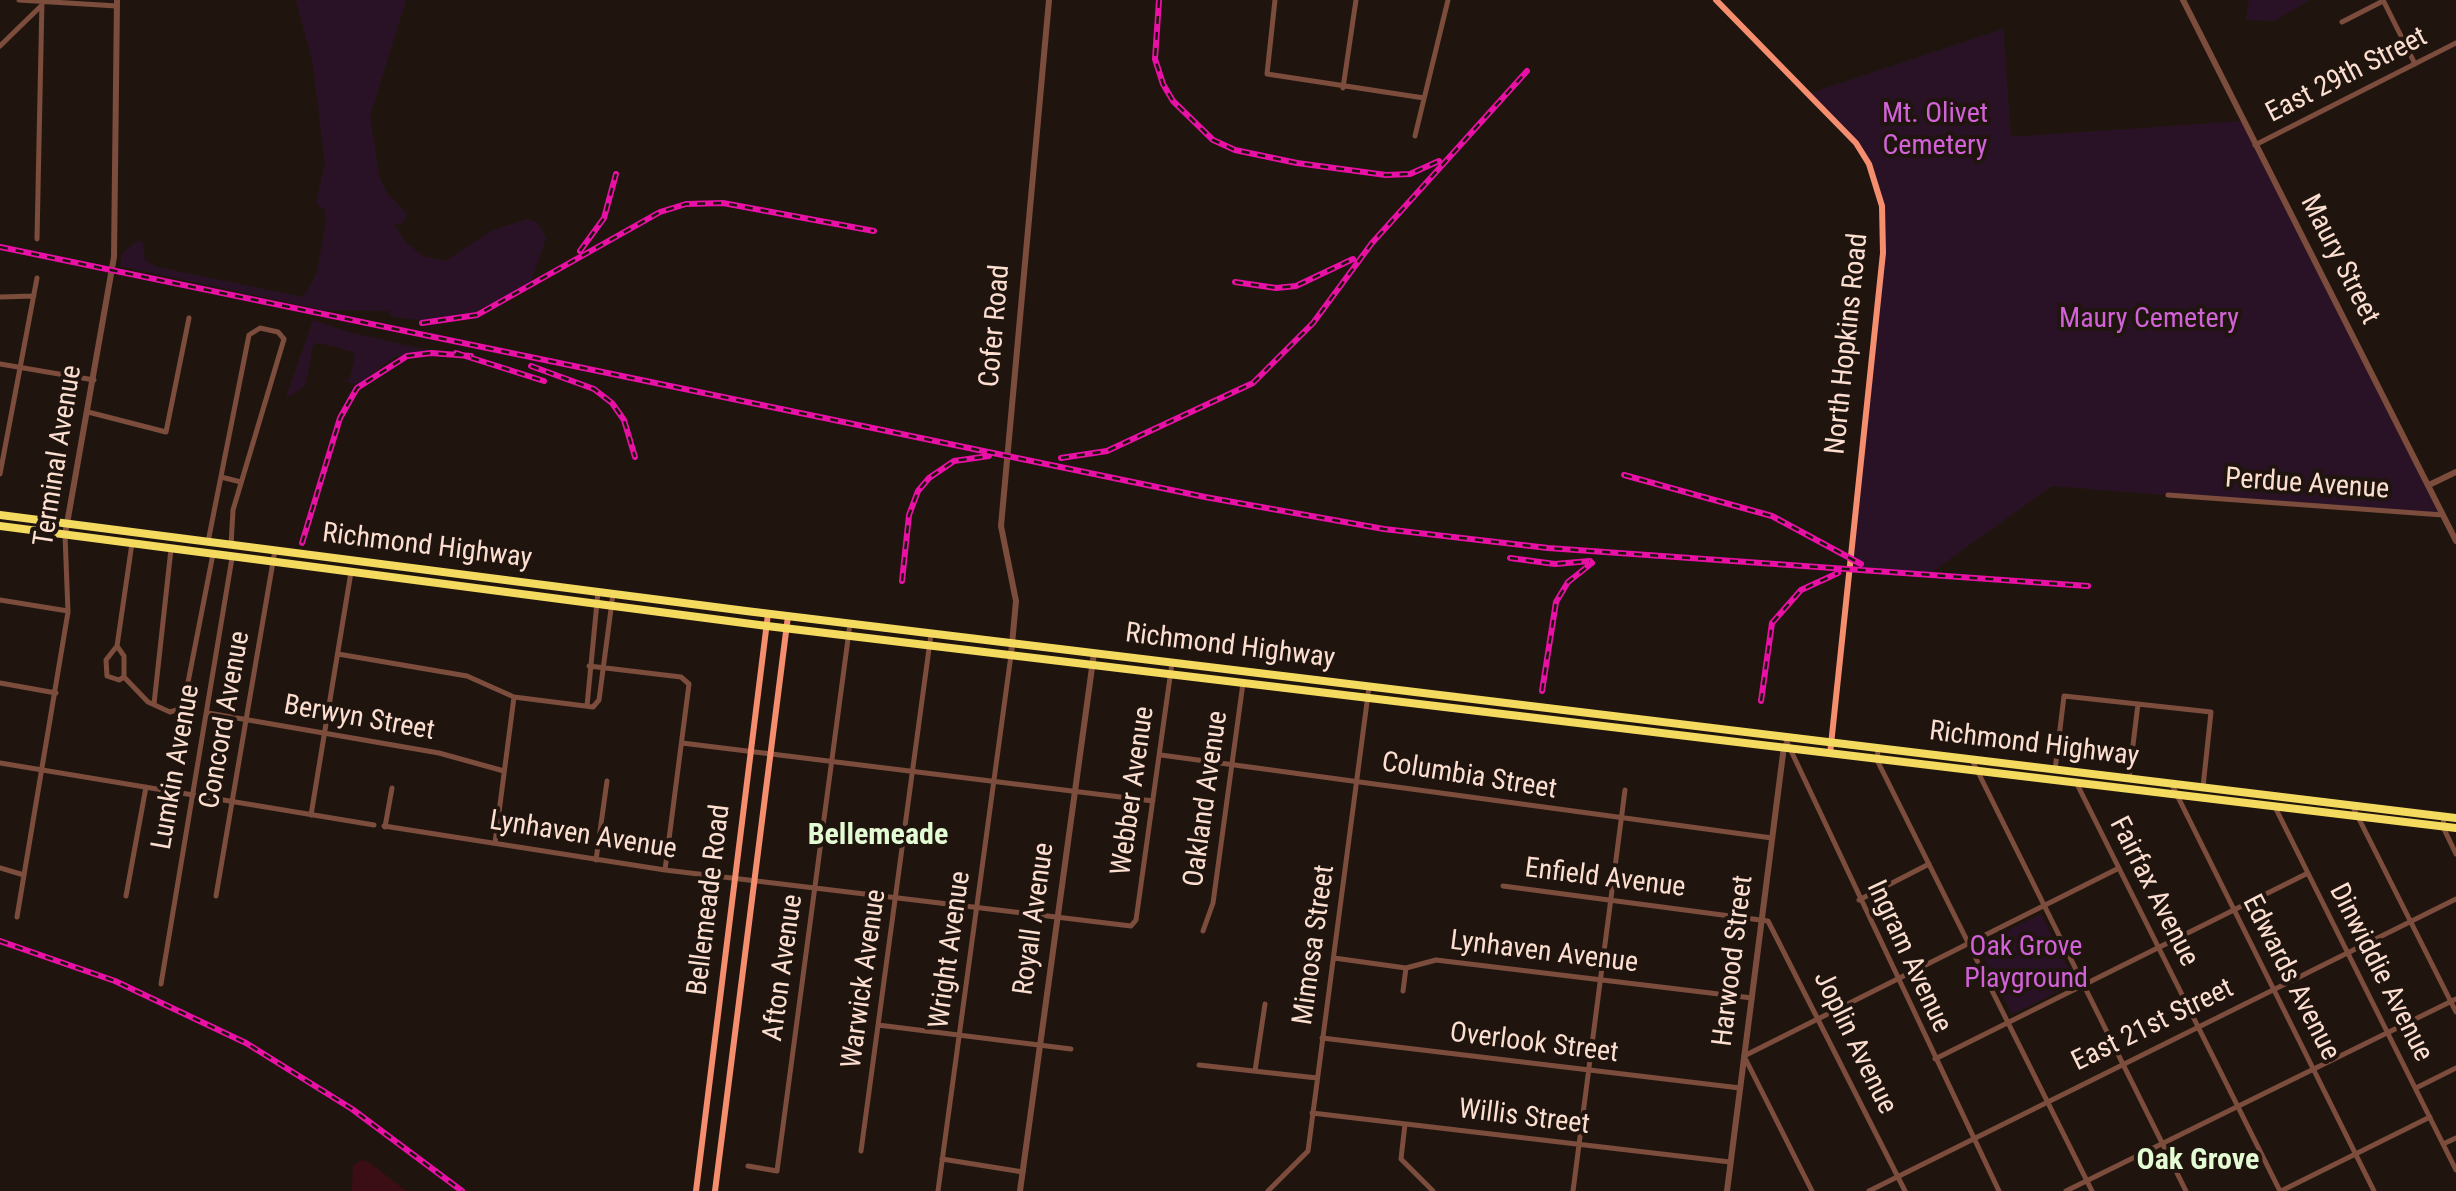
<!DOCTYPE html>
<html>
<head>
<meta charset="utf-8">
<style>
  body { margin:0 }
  canvas { display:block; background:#20150e }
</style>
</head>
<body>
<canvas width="2456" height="1191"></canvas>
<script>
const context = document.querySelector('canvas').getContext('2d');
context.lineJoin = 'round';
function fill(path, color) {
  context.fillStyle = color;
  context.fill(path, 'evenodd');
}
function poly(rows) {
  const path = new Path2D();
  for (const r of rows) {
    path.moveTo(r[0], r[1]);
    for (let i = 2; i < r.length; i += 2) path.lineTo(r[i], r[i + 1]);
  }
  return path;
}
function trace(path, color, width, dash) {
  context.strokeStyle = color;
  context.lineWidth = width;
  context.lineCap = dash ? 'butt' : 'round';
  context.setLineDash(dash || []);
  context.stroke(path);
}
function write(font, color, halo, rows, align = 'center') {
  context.font = font + ' "Roboto Condensed",sans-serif';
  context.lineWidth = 8;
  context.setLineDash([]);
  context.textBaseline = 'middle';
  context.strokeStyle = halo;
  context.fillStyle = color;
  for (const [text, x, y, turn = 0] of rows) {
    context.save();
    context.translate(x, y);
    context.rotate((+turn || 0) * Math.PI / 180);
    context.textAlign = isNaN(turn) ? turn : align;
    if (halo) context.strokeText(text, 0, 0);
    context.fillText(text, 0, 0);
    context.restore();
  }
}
fill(poly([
  [296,0,406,0,370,116,379,176,386,192,407,214,403,223,394,224,406,243,423,256,445,261,493,230,527,219,538,223,546,238,531,282,469,315,427,321,393,317,388,311,323,310,120,266,122,254,138,240,143,243,145,260,157,267,302,297,308,290,317,272,326,222,325,210,316,203,325,164,313,64],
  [2249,0,2310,0,2274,21,2246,20],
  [2003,29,2011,137,2243,121,2444,517,2052,486,1929,574,1847,568,1882,261,1881,210,1868,163,1808,94],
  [313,320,348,332,432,351,394,357,358,385,344,381,349,380,355,359,353,352,321,343,313,345,305,386,286,398],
  [2041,914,2075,983,2012,1014,1978,945]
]), '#2a1226');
fill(poly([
  [363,1160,370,1163,406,1191,352,1191,353,1165]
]), '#3b0d14');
trace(poly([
  [19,0,117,6],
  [1275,0,1267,74,1424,98],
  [2383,0,2415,64],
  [2342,22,2383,1],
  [0,46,41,6],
  [1343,88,1356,0],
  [1415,136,1448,0],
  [2255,145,2456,43],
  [37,239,42,0],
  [0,297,34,296],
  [0,364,94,380],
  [88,412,166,432,189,318],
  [0,474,37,278],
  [221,477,241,482],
  [2168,495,2443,515],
  [208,542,249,335,260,328,278,332,284,339,233,510,231,545],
  [0,600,68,611],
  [117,646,132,543],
  [338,654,467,676,514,697,593,707,599,700,613,594],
  [589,666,681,677,689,684,665,870],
  [124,677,119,680,107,676,106,660,117,646,124,656,124,677,148,702,170,712,183,708,213,554],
  [0,683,56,693],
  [154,704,171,549],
  [587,706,598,592],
  [208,713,439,753,504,771],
  [1785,738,1999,1191],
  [682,743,1153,801],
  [1878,750,1877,760,2092,1191],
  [1161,755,1772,838],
  [1972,760,2186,1191],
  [0,763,374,825],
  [2055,770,2064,696,2211,712,2203,787],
  [2129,778,2138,704],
  [2076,782,2280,1191],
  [2171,783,2374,1191],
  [2274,805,2456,1170],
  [2352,805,2456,1012],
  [311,815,351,572],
  [2444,816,2443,827,2456,854],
  [384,826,665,870,1131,926,1136,920,1172,663],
  [385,827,392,788],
  [495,843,514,697],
  [596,860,607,781],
  [0,868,24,875],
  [1503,886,1768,921,1905,1191],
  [126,896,146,787],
  [216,896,275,550],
  [1859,900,1929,864],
  [17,917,68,612,65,535],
  [1203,931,1213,903,1243,683],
  [1334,958,1406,968,1436,960,1752,998],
  [161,984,232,558],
  [1403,991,1406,968],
  [878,1025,1071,1049],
  [1322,1038,1740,1088],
  [1935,1059,2308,873],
  [1199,1065,1317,1078],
  [1255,1071,1265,1004],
  [2416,1088,2456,1068],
  [1312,1113,1730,1162],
  [1405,1124,1401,1159,1433,1191],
  [2443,1144,2456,1138],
  [861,1151,931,634],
  [942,1159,1023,1172],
  [748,1166,777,1171,850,624],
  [938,1191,1011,655],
  [1268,1191,1308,1151,1369,687],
  [1573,1191,1625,790],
  [1812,1191,1744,1056,2119,868],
  [1869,1191,2456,899],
  [2066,1191,2456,999],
  [2281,1191,2430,1117]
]), '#7c4c3d', 5);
trace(poly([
  [2183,0,2456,541],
  [2429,485,2456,472],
  [65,535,114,257,117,0],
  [1011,655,1016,601,1001,526,1049,0],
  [1020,1191,1094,653],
  [1727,1191,1784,746]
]), '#7c4c3d', 6);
trace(poly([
  [1716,0,1856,143,1869,164,1882,206,1883,253,1830,754],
  [696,1191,768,614],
  [715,1191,788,616]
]), '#f58e6e', 6);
trace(poly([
  [0,515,746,611,2456,818],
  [0,526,767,626,2456,828]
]), '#f4db5f', 8);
const rail = poly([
  [1159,0,1155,59,1163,84,1173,101,1213,140,1235,150,1297,163,1386,175,1410,174,1439,161],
  [0,247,1205,497,1384,529,1548,548,2088,586],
  [580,251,604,218,616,174],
  [1235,282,1276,288,1296,286,1353,259],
  [422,323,477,315,660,212,686,204,723,203,874,231],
  [456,353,544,381],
  [531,366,594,389,612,403,624,420,635,457],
  [1061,458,1107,451,1253,383,1313,323,1372,243,1527,71],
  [1624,475,1772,516,1861,564],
  [302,543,340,418,357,388,407,356,431,353,471,356],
  [1510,558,1555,564,1590,561],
  [902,581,909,515,918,491,929,478,954,461,989,456],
  [1542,691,1556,602,1568,582,1592,563],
  [1761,701,1772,623,1801,590,1838,573],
  [0,941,115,981,246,1043,352,1109,462,1191]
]);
trace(rail, '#e910a6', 6);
trace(rail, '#20150e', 2.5, [8]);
write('28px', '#fcdfd1', '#20150e', [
  ["East 29th Street",2347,76,-27],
  ["Maury Street",2339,260,63],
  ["Cofer Road",996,326,-85],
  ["North Hopkins Road",1848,344,-84],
  ["Terminal Avenue",59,456,-81],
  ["Perdue Avenue",2307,485,4],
  ["Richmond Highway",427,547,7],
  ["Richmond Highway",1230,647,7],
  ["Berwyn Street",359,719,10],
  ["Concord Avenue",226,720,-80],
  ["Richmond Highway",2034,745,7],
  ["Lumkin Avenue",177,767,-80],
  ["Columbia Street",1469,777,9],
  ["Webber Avenue",1134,791,-82],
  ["Oakland Avenue",1207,799,-82],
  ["Lynhaven Avenue",583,836,9],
  ["Enfield Avenue",1605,879,7],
  ["Fairfax Avenue",2153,892,63],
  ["Bellemeade Road",710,900,-83],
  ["Royall Avenue",1035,919,-82],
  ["Mimosa Street",1315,945,-82],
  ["Wright Avenue",951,950,-82],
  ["Lynhaven Avenue",1544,953,7],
  ["Ingram Avenue",1908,957,65],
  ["Harwood Street",1734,961,-83],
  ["Afton Avenue",784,968,-82],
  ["Dinwiddie Avenue",2380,973,63],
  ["Edwards Avenue",2290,978,63],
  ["Warwick Avenue",865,979,-82],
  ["East 21st Street",2153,1026,-26],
  ["Joplin Avenue",1854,1043,64],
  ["Overlook Street",1534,1044,7],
  ["Willis Street",1524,1118,7]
]);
write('28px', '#d162d7', '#20150e', [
  ["Mt. Olivet",1935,115],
  ["Cemetery",1935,147],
  ["Maury Cemetery",2149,320],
  ["Oak Grove",2026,948],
  ["Playground",2026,980]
]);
write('bold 30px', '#e4fcd3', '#20150e', [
  ["Bellemeade",878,836],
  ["Oak Grove",2198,1161]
]);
</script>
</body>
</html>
